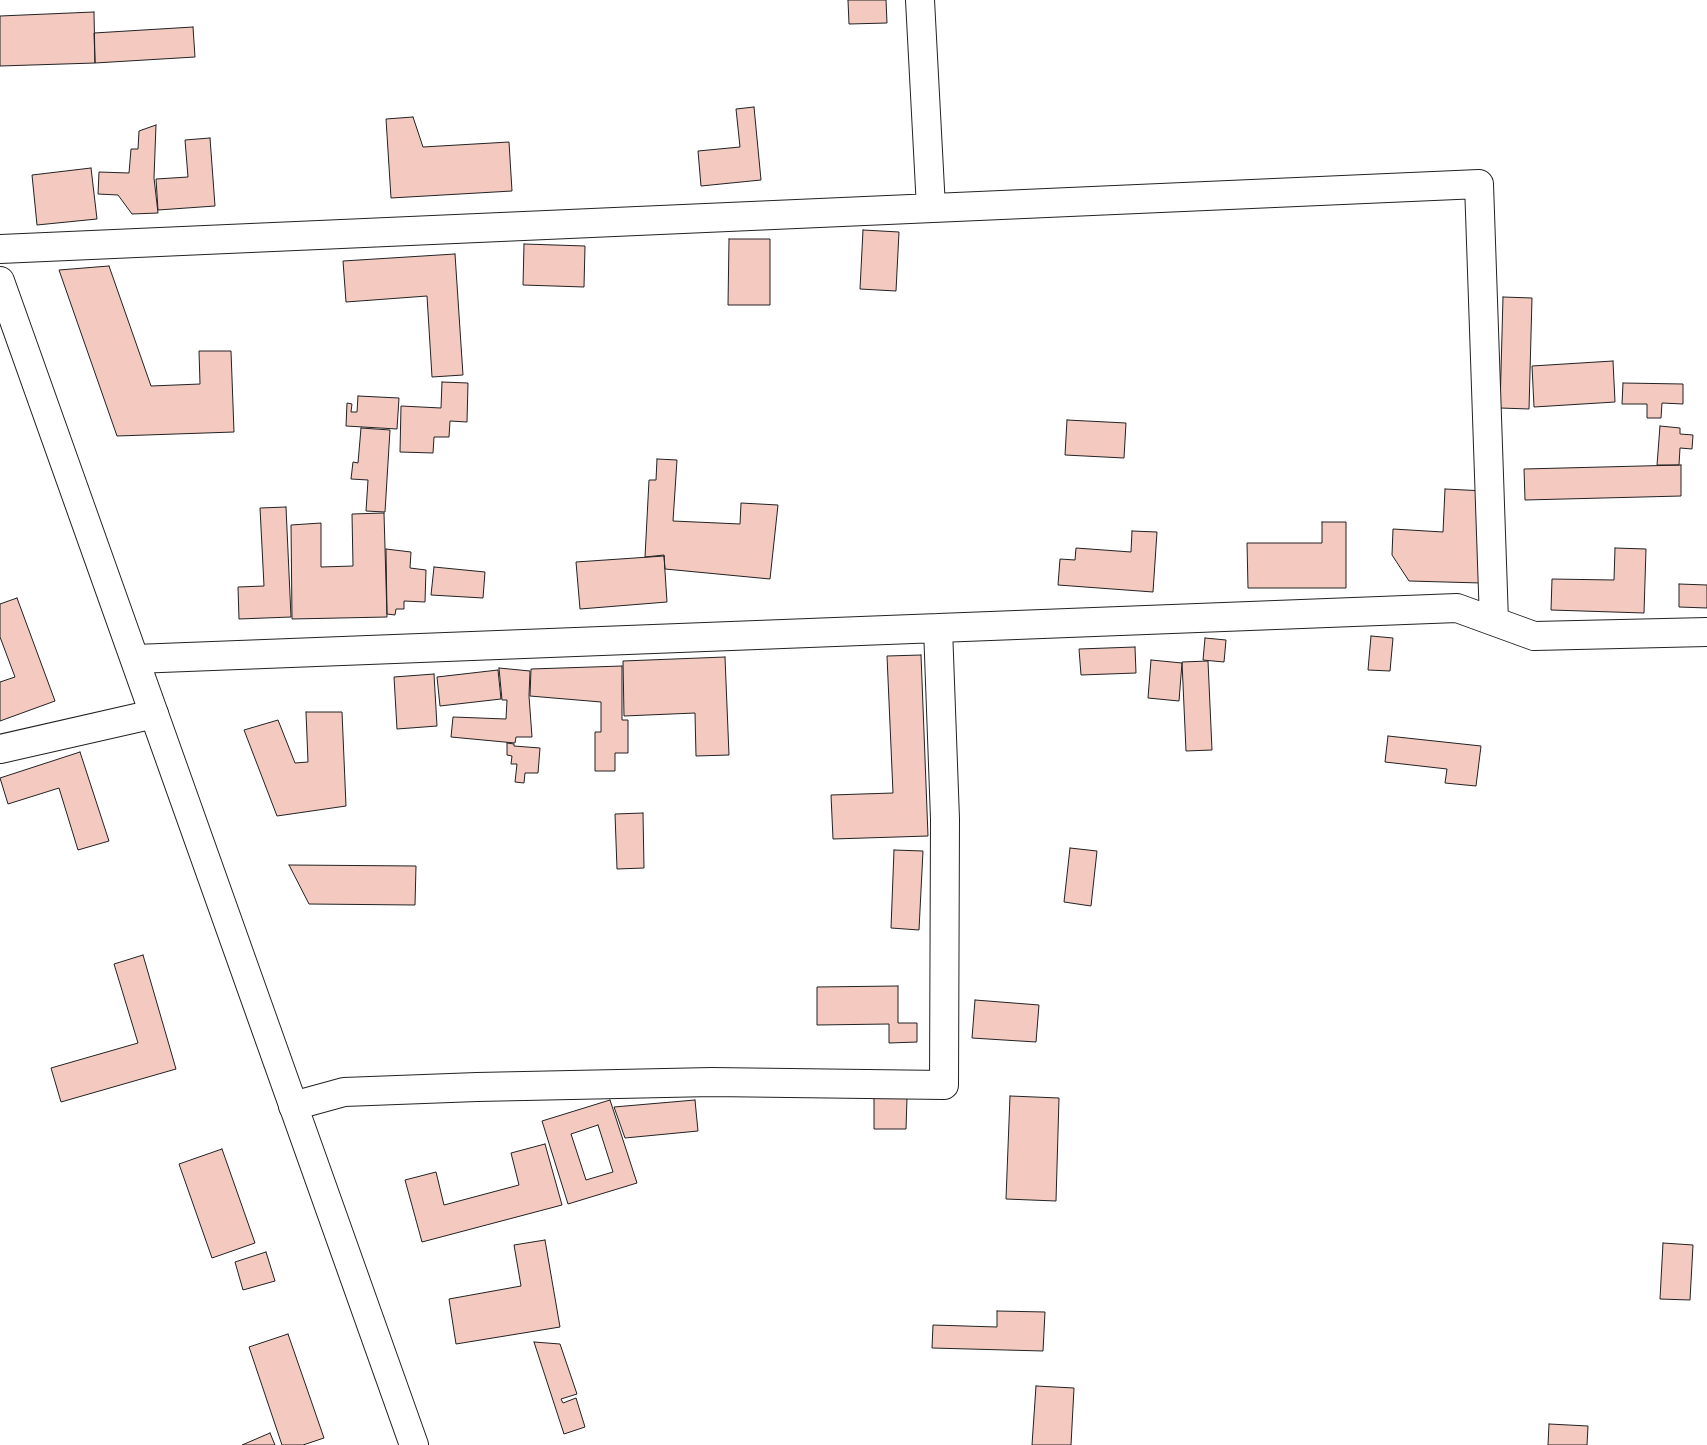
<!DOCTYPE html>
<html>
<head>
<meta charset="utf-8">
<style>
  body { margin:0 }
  canvas { display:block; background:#fff }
</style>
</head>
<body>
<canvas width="1707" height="1445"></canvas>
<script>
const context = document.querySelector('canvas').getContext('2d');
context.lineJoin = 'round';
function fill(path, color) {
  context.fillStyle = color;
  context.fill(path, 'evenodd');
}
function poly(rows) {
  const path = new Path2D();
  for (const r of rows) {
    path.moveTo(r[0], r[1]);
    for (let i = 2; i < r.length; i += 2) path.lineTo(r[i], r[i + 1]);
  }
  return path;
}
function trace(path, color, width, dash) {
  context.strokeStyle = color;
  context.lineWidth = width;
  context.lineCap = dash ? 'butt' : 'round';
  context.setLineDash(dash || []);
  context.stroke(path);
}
const building = poly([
  [848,0,886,0,887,23,849,24,848,0],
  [94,12,95,63,0,66,0,16,94,12],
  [193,27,195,57,95,63,94,33,193,27],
  [754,107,761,180,701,186,698,151,740,147,736,109,754,107],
  [413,117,423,147,509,142,512,191,391,198,386,119,413,117],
  [156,125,154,178,158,213,132,214,118,195,98,194,99,172,129,173,131,149,138,149,139,131,156,125],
  [210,138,215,206,158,210,156,179,188,177,185,140,210,138],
  [91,168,97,219,37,225,32,175,91,168],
  [863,230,899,232,896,291,860,289,863,230],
  [729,239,770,239,770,305,728,305,729,239],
  [524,244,585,246,584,287,523,285,524,244],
  [455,254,463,375,432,377,427,296,346,302,343,261,455,254],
  [109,266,151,386,200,384,199,351,231,351,234,432,117,436,59,270,109,266],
  [1503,297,1532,298,1529,409,1500,408,1503,297],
  [1613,361,1615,402,1534,407,1532,366,1613,361],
  [442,382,468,383,467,422,450,421,449,437,434,437,433,453,400,452,401,406,441,408,442,382],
  [1623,383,1683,384,1683,404,1662,403,1661,418,1647,418,1647,404,1622,404,1623,383],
  [358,396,399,398,397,429,346,426,347,403,352,404,351,412,357,412,358,396],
  [1067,420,1126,423,1124,458,1065,455,1067,420],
  [1660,426,1680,428,1680,434,1693,435,1692,449,1680,448,1679,465,1657,465,1660,426],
  [361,428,390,430,385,512,366,511,368,480,351,479,353,462,358,463,361,428],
  [657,459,677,460,673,521,740,524,741,503,778,505,770,579,665,569,664,555,645,557,649,480,656,480,657,459],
  [1681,465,1681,496,1525,500,1524,469,1681,465],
  [1445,489,1485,491,1481,583,1409,581,1392,555,1393,529,1443,532,1445,489],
  [286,507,291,617,239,619,238,587,264,586,260,508,286,507],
  [384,513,387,617,292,619,291,525,321,523,321,567,353,566,352,514,384,513],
  [1322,522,1346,522,1346,588,1248,588,1247,543,1322,543,1322,522],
  [1132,531,1157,532,1153,592,1058,585,1060,559,1075,560,1076,548,1131,552,1132,531],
  [1615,548,1646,549,1644,613,1551,610,1552,579,1614,580,1615,548],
  [386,549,411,552,410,568,426,570,425,602,404,601,404,609,396,609,395,615,387,614,386,549],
  [664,556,667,602,580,609,576,562,664,556],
  [434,567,485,572,483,598,431,595,434,567],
  [1679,584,1707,585,1707,608,1679,607,1679,584],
  [17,598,55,701,0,721,0,682,15,677,0,637,0,604,17,598],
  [1371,636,1393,638,1390,671,1368,670,1371,636],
  [1205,638,1226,640,1224,662,1203,660,1205,638],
  [1135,647,1136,673,1081,675,1079,649,1135,647],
  [921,655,928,836,833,839,831,795,893,793,887,656,921,655],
  [725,657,729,755,696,756,695,713,624,716,623,661,725,657],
  [1151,660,1182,663,1179,701,1148,698,1151,660],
  [1208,661,1212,750,1186,751,1182,662,1208,661],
  [622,666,622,720,628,720,628,753,615,753,615,771,595,771,595,732,601,732,601,702,530,696,531,669,622,666],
  [499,668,530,671,529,696,532,737,516,737,515,743,451,737,453,717,506,719,507,700,502,700,499,668],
  [498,670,501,699,440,706,437,677,498,670],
  [434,674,437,726,397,729,394,677,434,674],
  [306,712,342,712,346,806,277,816,244,730,278,720,295,763,308,762,306,712],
  [1388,736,1481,746,1476,786,1445,783,1447,769,1385,762,1388,736],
  [507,743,514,744,514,746,540,748,538,773,525,773,524,783,515,782,517,764,511,764,512,756,507,755,507,743],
  [80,752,109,841,78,850,59,788,8,804,0,778,80,752],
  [643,813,644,868,617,869,615,814,643,813],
  [1070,848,1097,851,1091,906,1064,902,1070,848],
  [894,850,923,851,919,930,891,928,894,850],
  [289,865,416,866,415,905,309,904,289,865],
  [143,955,176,1069,61,1102,51,1068,138,1043,114,964,143,955],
  [898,986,898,1023,917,1023,917,1042,889,1043,889,1024,817,1025,817,987,898,986],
  [975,1000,1039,1005,1036,1042,972,1038,975,1000],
  [1010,1096,1059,1098,1056,1201,1006,1199,1010,1096],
  [874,1097,907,1098,906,1129,874,1129,874,1097],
  [610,1100,637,1183,568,1204,542,1121,610,1100],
  [598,1125,613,1172,586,1180,571,1134,598,1125],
  [695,1100,698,1131,625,1138,614,1107,695,1100],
  [545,1144,562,1205,422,1242,405,1180,436,1172,444,1205,519,1185,511,1153,545,1144],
  [222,1149,255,1243,212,1258,179,1164,222,1149],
  [545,1240,560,1327,456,1344,449,1299,521,1286,514,1245,545,1240],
  [1663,1243,1693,1245,1690,1300,1660,1299,1663,1243],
  [266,1252,275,1281,243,1290,235,1262,266,1252],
  [997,1311,1045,1312,1043,1351,932,1348,933,1325,997,1327,997,1311],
  [288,1334,324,1438,303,1445,282,1445,249,1347,288,1334],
  [534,1342,560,1344,577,1394,561,1399,563,1403,576,1398,585,1427,564,1434,534,1342],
  [1036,1386,1074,1388,1071,1445,1032,1445,1036,1386],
  [1549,1424,1588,1426,1587,1445,1548,1445,1549,1424],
  [270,1433,275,1445,242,1445,270,1433]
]);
fill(building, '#f3c9c0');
trace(building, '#222', 1);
const street = poly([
  [920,0,931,208],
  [0,249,1479,184,1494,621],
  [135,659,1457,608,1534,636,1707,632],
  [0,749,154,714],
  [293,1106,344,1092,477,1087,712,1082,944,1085,945,819,938,628]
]);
const secondary = poly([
  [0,281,414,1445]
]);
trace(street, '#222', 30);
trace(secondary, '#222', 30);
trace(street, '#fff', 28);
trace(secondary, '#fff', 28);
</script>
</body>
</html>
